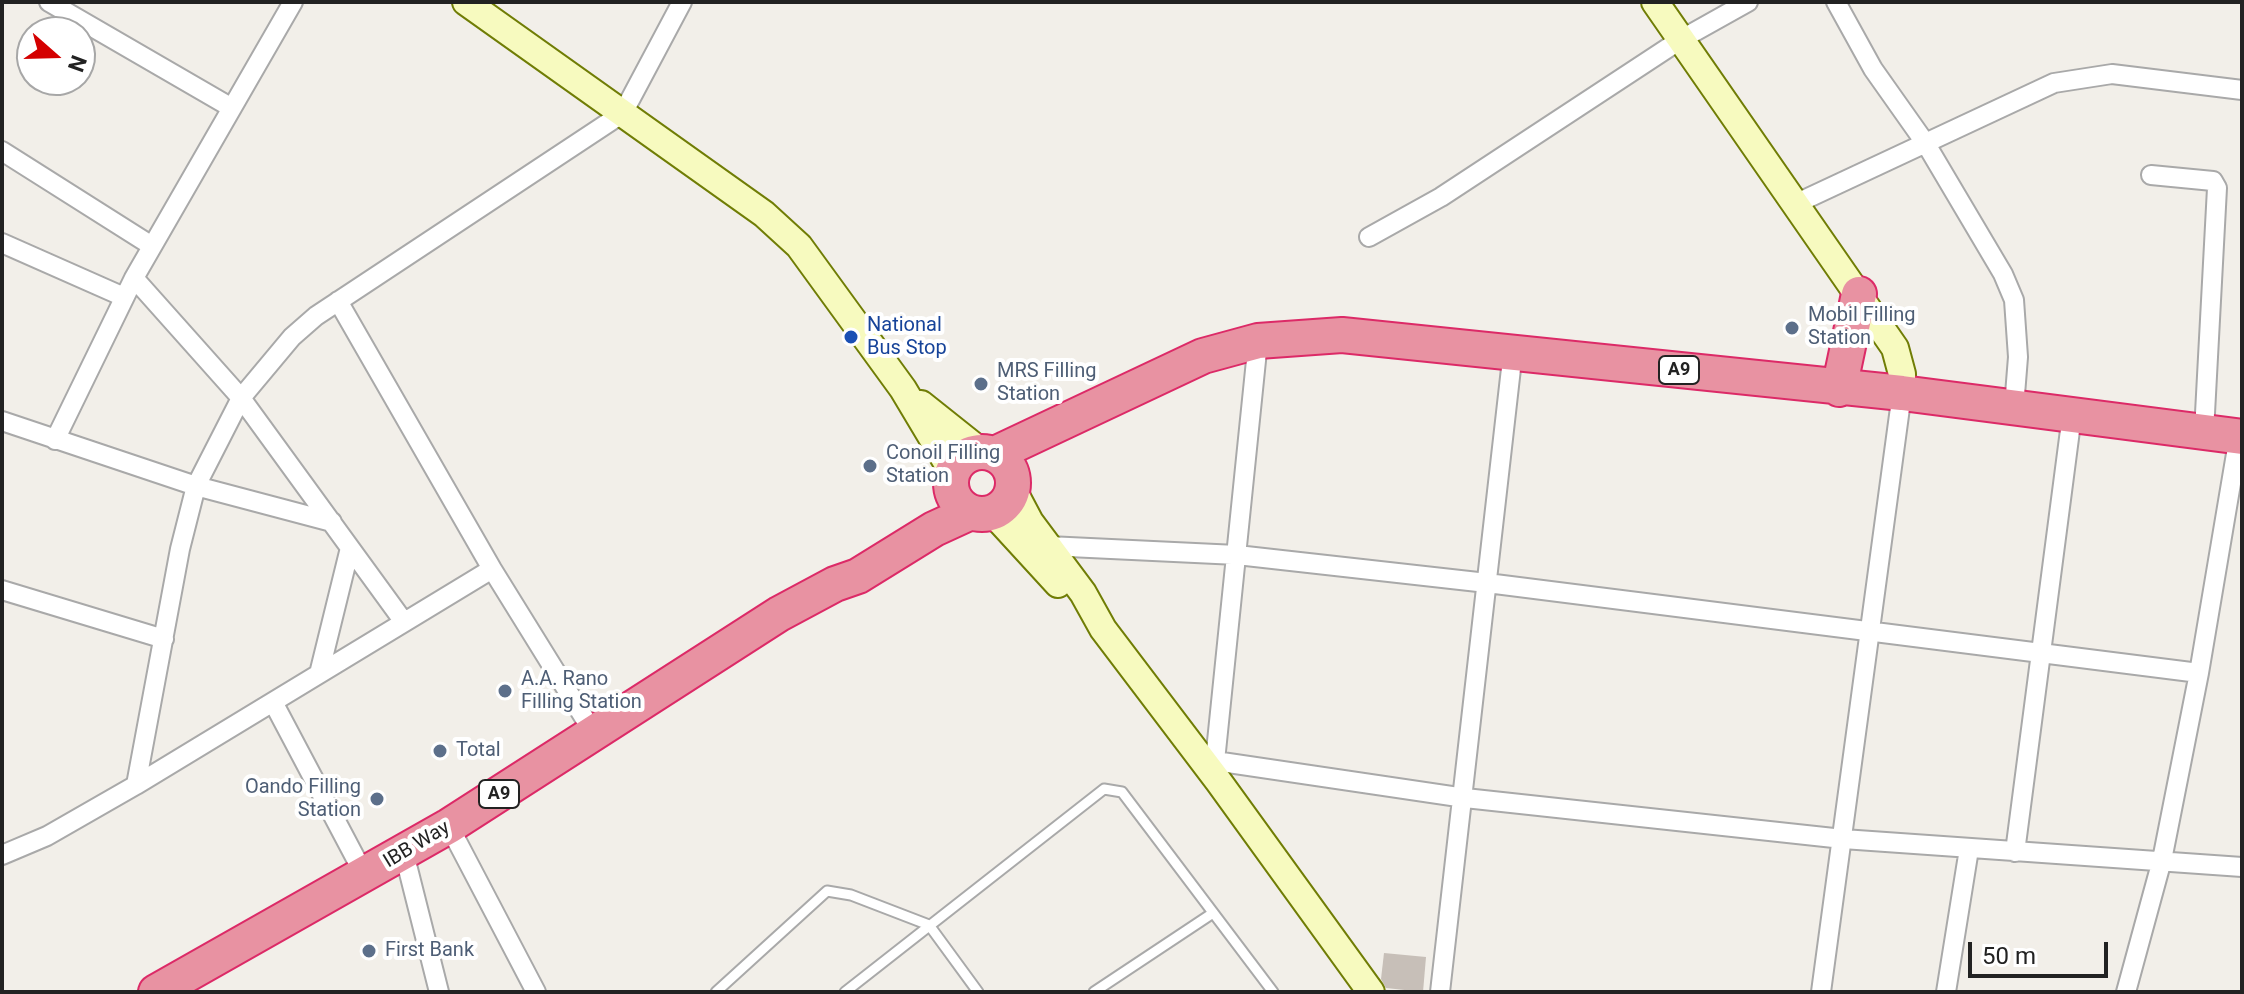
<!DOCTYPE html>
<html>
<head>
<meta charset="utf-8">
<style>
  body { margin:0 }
  #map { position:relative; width:2244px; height:994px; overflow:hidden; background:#f2efe9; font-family:Roboto,sans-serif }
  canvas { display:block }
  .frame { position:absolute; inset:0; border:4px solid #222; pointer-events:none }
  .north { position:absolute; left:16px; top:16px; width:80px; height:80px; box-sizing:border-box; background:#fff; border:2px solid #a7a7a7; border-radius:50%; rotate:110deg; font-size:22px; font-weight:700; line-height:32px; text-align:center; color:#222 }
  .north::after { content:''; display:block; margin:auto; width:28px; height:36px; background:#d40000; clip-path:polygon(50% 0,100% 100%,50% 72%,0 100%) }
  .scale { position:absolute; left:1968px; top:942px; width:140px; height:36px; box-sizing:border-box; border:4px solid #222; border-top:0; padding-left:10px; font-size:24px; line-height:28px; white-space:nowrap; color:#222; -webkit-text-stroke:6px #fff; paint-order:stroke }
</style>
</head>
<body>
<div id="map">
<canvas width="2244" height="994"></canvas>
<div class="frame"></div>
<div class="north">N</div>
<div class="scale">50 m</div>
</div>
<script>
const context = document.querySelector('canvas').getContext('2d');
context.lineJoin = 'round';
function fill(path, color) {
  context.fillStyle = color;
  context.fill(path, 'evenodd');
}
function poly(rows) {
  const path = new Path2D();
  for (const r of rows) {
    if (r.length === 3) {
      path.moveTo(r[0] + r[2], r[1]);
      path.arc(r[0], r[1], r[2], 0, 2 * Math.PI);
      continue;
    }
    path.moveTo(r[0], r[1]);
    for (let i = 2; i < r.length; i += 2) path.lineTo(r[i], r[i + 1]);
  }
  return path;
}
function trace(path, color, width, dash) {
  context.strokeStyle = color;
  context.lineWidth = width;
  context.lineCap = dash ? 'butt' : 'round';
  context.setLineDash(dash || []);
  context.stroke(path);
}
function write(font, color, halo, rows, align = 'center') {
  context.font = font + ' Roboto,sans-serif';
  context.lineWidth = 8;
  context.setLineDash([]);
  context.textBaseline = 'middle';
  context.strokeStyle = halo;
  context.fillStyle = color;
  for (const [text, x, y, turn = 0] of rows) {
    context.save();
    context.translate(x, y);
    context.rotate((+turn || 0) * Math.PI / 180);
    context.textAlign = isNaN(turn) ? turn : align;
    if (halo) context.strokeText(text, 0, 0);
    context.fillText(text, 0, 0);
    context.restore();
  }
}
fill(poly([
  [1384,953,1426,957,1423,992,1386,988,1381,979]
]), '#c7bfb8');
const lane = poly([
  [716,992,827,891,851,895,929,925,978,992],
  [845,992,1104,789,1122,792,1273,992],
  [1094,992,1213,913]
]);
const street = poly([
  [49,2,232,108],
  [1836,2,1873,69,1926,144,2003,274,2014,300,2018,357,2014,407],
  [2,151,152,246],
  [2151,175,2213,181,2217,188,2204,432],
  [1793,205,2054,83,2112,74,2242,90],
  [1369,237,1441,197,1680,40,1748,2],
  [2,243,124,297],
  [134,278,241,398,404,622],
  [338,301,492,569,593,732],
  [2,421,196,486,332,522],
  [55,440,134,278,293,2],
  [1048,546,1237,555,1487,583,2199,673],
  [2,590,164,639],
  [319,674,350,548],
  [273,702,365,876],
  [1215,761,1258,341],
  [1218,778,1215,761,1465,798,1843,839,2242,867],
  [136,785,180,549,196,486,241,398,292,337,316,316,623,113,682,2],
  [449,826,536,992],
  [2015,852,2072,415],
  [404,853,439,992],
  [2,855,47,836,136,785,492,569],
  [1440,992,1513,351],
  [1821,992,1902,393],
  [1946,992,1969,849],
  [2126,992,2162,860,2199,673,2239,436]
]);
const secondary = poly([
  [466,2,764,214,799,246,903,389,952,471],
  [1655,2,1895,348,1902,374,1902,393],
  [921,404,980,451],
  [1012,488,1030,522,1083,593,1103,629,1219,782,1371,992],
  [992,512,1058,584]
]);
const highway = poly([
  [1839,389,1859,294],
  [982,483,31],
  [995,454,1203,356,1258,341,1342,335,1902,393,2242,437],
  [156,992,449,826,779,614,835,584,858,576,934,529,971,512]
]);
trace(lane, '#a9a9a9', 13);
trace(street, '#a9a9a9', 22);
trace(secondary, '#707d05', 30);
trace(highway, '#dc2a67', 38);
trace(lane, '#fff', 9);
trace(street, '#fff', 18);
trace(secondary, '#f7fabf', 26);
trace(highway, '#e892a2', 34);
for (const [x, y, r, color] of [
  [1792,328,8,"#5c6f8a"],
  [851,337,8,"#1a4fb4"],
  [981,384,8,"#5c6f8a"],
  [870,466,8,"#5c6f8a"],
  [505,691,8,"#5c6f8a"],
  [440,751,8,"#5c6f8a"],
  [377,799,8,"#5c6f8a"],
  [369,951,8,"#5c6f8a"]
]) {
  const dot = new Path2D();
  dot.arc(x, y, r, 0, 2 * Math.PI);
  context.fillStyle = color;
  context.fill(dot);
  trace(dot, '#fff', 3);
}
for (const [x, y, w] of [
  [1679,370,40],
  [499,794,40]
]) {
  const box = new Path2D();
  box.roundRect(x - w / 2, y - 14, w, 28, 6);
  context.fillStyle = '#fff';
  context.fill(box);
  trace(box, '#222', 2);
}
write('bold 18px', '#222', null, [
  ["A9",1679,370],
  ["A9",499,794]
]);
write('20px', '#4e5e75', '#fff', [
  ["Mobil Filling",1808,316],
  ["Station",1808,339],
  ["MRS Filling",997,372],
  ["Station",997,395],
  ["Conoil Filling",886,454],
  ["Station",886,477],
  ["A.A. Rano",521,680],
  ["Filling Station",521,703],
  ["Total",456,751],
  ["Oando Filling",361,788,"right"],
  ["Station",361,811,"right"],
  ["First Bank",385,951]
], 'left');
write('20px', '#164399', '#fff', [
  ["National",867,326],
  ["Bus Stop",867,349]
], 'left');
write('20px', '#222', '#fff', [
  ["IBB Way",417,845,-31]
]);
</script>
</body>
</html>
